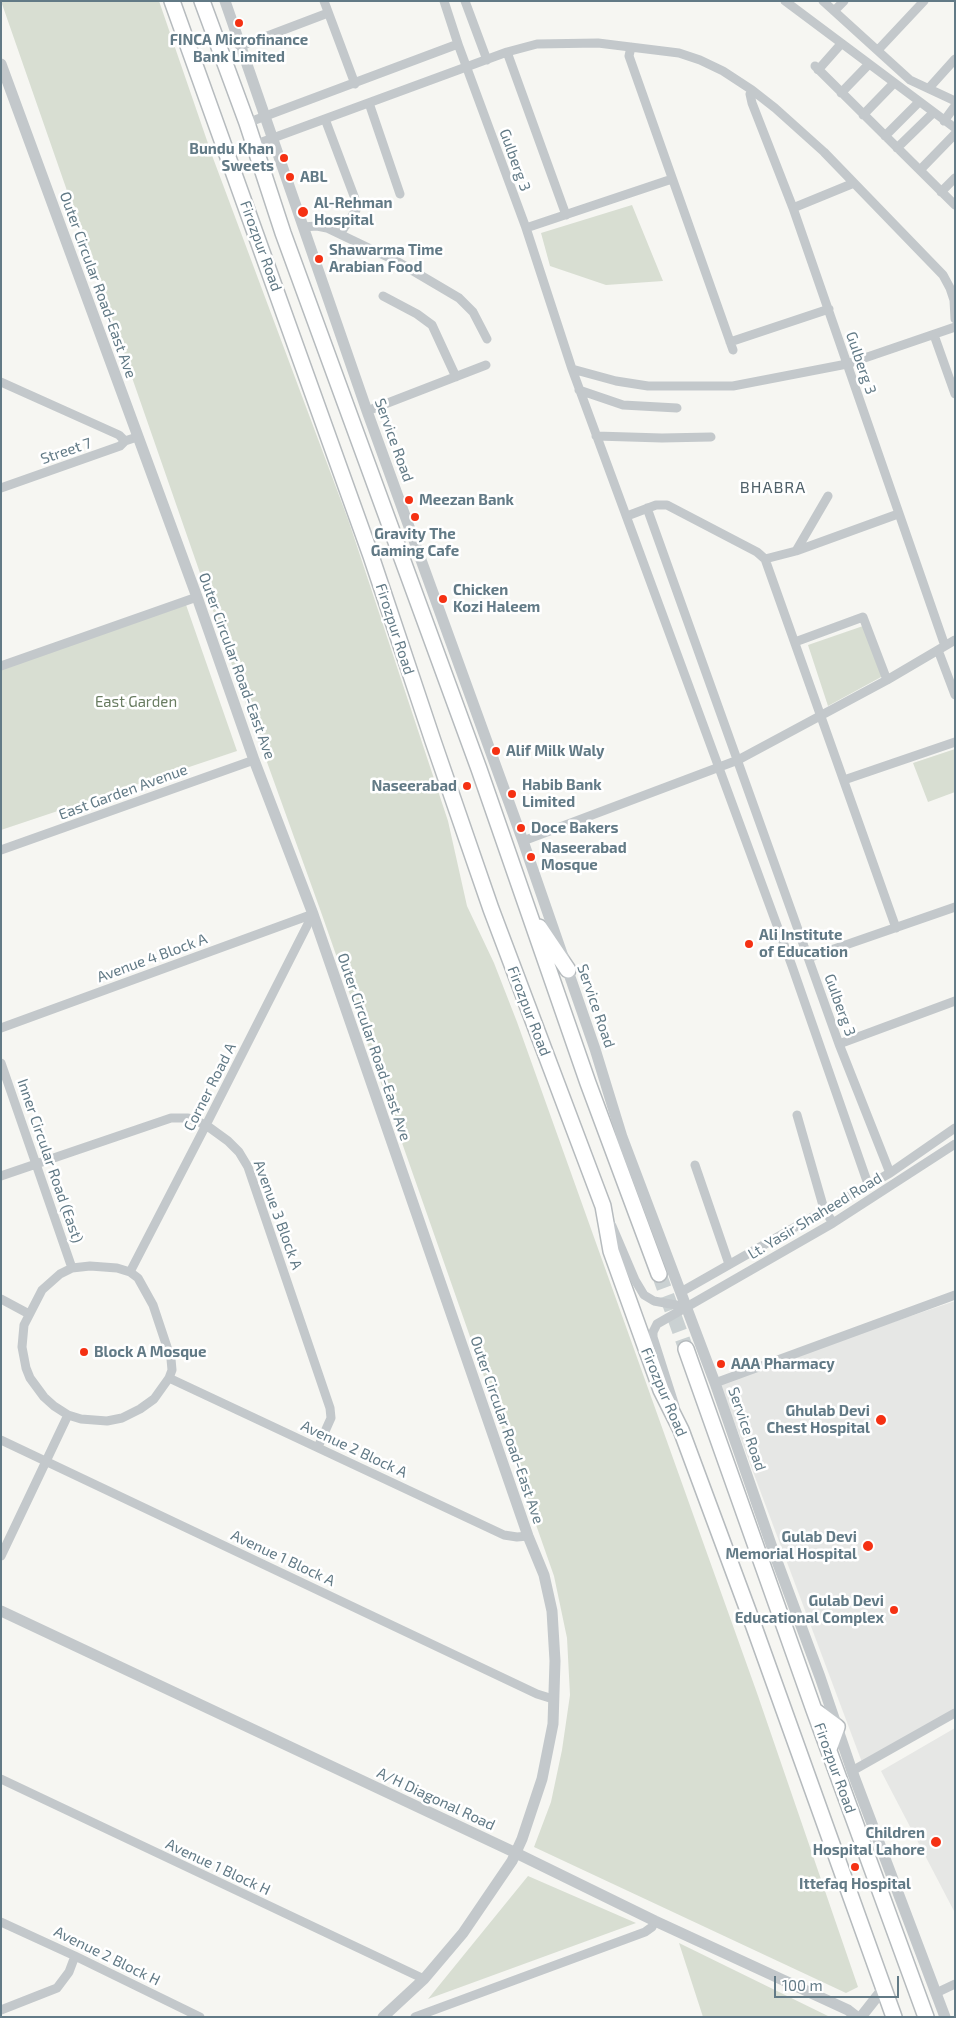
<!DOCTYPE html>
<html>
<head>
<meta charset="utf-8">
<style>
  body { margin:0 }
  #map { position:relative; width:956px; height:2018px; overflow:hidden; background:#f6f6f2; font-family:"Exo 2",sans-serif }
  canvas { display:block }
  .frame { position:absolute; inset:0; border:2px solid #627a86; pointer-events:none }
  .scale { position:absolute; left:774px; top:1976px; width:125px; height:22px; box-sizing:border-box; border:2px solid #627a86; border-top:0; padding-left:6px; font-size:15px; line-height:18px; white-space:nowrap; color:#627a86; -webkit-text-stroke:4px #fff; paint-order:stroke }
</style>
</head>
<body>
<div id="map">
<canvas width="956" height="2018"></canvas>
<div class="frame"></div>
<div class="scale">100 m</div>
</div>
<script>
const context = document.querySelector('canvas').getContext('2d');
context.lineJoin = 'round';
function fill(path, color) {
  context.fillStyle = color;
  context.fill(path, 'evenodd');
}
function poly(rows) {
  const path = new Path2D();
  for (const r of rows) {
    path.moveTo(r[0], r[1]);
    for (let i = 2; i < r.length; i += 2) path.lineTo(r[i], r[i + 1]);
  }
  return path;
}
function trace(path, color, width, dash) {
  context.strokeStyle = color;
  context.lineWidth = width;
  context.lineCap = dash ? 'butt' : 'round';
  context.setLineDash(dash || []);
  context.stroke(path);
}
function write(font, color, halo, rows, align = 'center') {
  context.font = font + ' "Exo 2",sans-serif';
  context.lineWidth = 5;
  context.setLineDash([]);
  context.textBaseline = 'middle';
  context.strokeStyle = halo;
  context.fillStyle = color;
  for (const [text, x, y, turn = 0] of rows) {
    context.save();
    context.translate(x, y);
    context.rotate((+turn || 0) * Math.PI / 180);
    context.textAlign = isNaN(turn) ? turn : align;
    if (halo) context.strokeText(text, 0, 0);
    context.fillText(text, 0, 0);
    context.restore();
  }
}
fill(poly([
  [955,1301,955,1710,863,1765,719,1381],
  [955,1728,955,1913,881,1771]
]), '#e6e7e5');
fill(poly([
  [1,1,159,1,213,158,349,522,448,821,467,906,494,963,517,1022,757,1693,858,1987,846,1993,534,1847,551,1802,562,1750,570,1695,567,1638,554,1576,321,912,232,665],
  [632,205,663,281,606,285,550,266,541,233],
  [184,599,237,751,1,830,1,670],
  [863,626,883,676,828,706,808,645],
  [955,749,955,792,928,802,913,763],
  [528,1876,636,1923,428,1999],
  [679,1943,830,2017,703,2017]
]), '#d8ded2');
trace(poly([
  [659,1274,686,1349]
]), '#cad1d2', 15, [15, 8]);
const primary = poly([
  [172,1,371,556,433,741,491,909,603,1206,611,1251,661,1390,681,1430,753,1624,894,2017],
  [202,1,247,123,283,233,479,769,588,1083,659,1274],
  [539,927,568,970],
  [686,1349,814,1710,926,2017],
  [814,1710,837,1727,829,1749]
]);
trace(primary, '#b6bbbe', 18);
trace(poly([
  [324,1,355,84],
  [465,1,487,60],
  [785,1,955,128],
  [823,1,910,80,955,101],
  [834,11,844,1],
  [458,44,526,228,572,369,792,966,868,1184],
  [241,46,328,13],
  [631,47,629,56,733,350],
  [878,50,924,1],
  [507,52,566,215],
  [815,66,955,205],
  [818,70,841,44],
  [929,88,955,59],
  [752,90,750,94,752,103,793,208,945,646],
  [841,93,869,64],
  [369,103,400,194],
  [863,115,894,83],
  [325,119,357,204,356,210,340,234],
  [944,121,955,106],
  [247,123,458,44,444,1],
  [885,136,919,102],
  [254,145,507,52,537,44,598,43,679,53,700,60,723,71,752,90,775,108,824,152,943,275,950,288,954,300,955,319],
  [897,148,933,113],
  [920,170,955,134],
  [941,192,955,178],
  [793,208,854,183],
  [303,227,317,226,327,228,398,262,459,298,473,312,487,339],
  [526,228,672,179],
  [383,296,417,314,432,325,456,377],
  [934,335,955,394],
  [730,342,829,309],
  [572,369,616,381,648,386,733,386,847,364,955,327],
  [1,382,119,435,125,441],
  [579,390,623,405,677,408],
  [367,411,486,365],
  [596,436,662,438,711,437],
  [1,488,120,446,125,441,137,437],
  [647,508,839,1044,890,1173],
  [627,516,656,505,667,505,757,552,765,559,896,928],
  [796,551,828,496],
  [765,559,796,551,898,514],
  [795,642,863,617,887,680],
  [938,650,955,695],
  [1,666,197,597],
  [844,780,955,742],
  [523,841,738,760,887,680,955,640],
  [1,850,254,760],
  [808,958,955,907],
  [1,1028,313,914],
  [839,1044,955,1001],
  [1,1063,72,1268],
  [797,1115,824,1209,833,1223],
  [695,1165,729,1264],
  [1,1176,171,1118,188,1118,206,1125,228,1141,239,1152,248,1167,330,1408,331,1418,318,1447],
  [612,1226,635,1280,644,1295,654,1301,687,1307],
  [90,1266,117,1268,130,1272,138,1278,153,1305,171,1359,172,1370,169,1378,154,1399,140,1409,122,1418,107,1421,81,1419,68,1415,54,1406,44,1397,30,1378,26,1368,22,1347,24,1325,42,1290,60,1274,72,1268,90,1266],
  [130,1272,206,1125,313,914],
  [681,1292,890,1173,955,1128],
  [1,1299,29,1314],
  [169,1378,504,1535,517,1537,528,1536],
  [715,1383,955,1295],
  [675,1406,653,1337,653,1332,657,1324,833,1223,955,1144],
  [1,1440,537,1694,553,1699],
  [1,1556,68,1415],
  [852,1771,955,1713],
  [1,1779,424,1979],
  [1,1922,75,1956,200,2017],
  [936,1993,955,1984],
  [1,2010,57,1988,69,1972,75,1956],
  [415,2017,645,1932,652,1927,655,1921]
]), '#c3c8cb', 9);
trace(poly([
  [225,1,367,411,523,841,595,1049,622,1137,715,1383,774,1553,820,1677,852,1771,945,2017],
  [1,64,197,597,254,760,313,914,528,1536,544,1575,552,1611,555,1661,553,1724,542,1779,522,1839,512,1861,463,1933,424,1979,383,2017],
  [1,1611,516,1853,655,1921,848,2010,857,2017],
  [861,2017,883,1989]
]), '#c3c8cb', 11);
trace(primary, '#fff', 15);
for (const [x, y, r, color] of [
  [239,23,5,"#f53113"],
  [284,158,5,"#f53113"],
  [290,177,5,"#f53113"],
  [303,212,6,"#f53113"],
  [319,259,5,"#f53113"],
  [409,500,5,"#f53113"],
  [415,517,5,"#f53113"],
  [443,599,5,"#f53113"],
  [496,751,5,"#f53113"],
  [467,786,5,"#f53113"],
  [512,794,5,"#f53113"],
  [521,828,5,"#f53113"],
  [531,857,5,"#f53113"],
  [749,944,5,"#f53113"],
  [84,1352,5,"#f53113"],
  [721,1364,5,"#f53113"],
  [881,1420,6,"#f53113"],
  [868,1546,6,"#f53113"],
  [894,1610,5,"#f53113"],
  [936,1842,6,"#f53113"],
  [855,1867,5,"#f53113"]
]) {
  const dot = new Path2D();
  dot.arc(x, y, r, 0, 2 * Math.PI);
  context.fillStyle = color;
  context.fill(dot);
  trace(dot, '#fff', 2);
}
write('bold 15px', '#627a86', '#fff', [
  ["FINCA Microfinance",239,40,"center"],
  ["Bank Limited",239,57,"center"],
  ["Bundu Khan",274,149,"right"],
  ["Sweets",274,166,"right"],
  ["ABL",300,177],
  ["Al-Rehman",314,203],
  ["Hospital",314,220],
  ["Shawarma Time",329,250],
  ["Arabian Food",329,267],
  ["Meezan Bank",419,500],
  ["Gravity The",415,534,"center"],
  ["Gaming Cafe",415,551,"center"],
  ["Chicken",453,590],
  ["Kozi Haleem",453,607],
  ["Alif Milk Waly",506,751],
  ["Habib Bank",522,785],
  ["Limited",522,802],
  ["Naseerabad",457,786,"right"],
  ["Doce Bakers",531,828],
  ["Naseerabad",541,848],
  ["Mosque",541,865],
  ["Ali Institute",759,935],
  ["of Education",759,952],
  ["Block A Mosque",94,1352],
  ["AAA Pharmacy",731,1364],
  ["Ghulab Devi",870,1411,"right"],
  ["Chest Hospital",870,1428,"right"],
  ["Gulab Devi",857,1537,"right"],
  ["Memorial Hospital",857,1554,"right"],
  ["Gulab Devi",884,1601,"right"],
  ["Educational Complex",884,1618,"right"],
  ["Children",925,1833,"right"],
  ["Hospital Lahore",925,1850,"right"],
  ["Ittefaq Hospital",855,1884,"center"]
], 'left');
write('15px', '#627a86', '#fff', [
  ["Gulberg 3",515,160,70],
  ["Firozpur Road",261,246,70],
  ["Outer Circular Road-East Ave",98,285,70],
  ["Gulberg 3",861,363,71],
  ["Service Road",394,440,70],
  ["Street 7",66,451,-19],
  ["Firozpur Road",395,629,72],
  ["Outer Circular Road-East Ave",237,666,70],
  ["East Garden Avenue",123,792,-20],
  ["Avenue 4 Block A",152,958,-20],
  ["Gulberg 3",840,1005,70],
  ["Service Road",596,1006,71],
  ["Firozpur Road",529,1011,69],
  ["Outer Circular Road-East Ave",374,1047,71],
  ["Corner Road A",210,1087,-63],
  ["Inner Circular Road (East)",50,1161,71],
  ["Avenue 3 Block A",278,1215,70],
  ["Lt. Yasir Shaheed Road",815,1216,-31],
  ["Firozpur Road",664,1392,67],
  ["Service Road",747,1429,71],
  ["Outer Circular Road-East Ave",507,1430,71],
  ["Avenue 2 Block A",354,1449,25],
  ["Avenue 1 Block A",283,1558,25],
  ["Firozpur Road",835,1768,70],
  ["A/H Diagonal Road",436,1799,25],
  ["Avenue 1 Block H",218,1867,25],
  ["Avenue 2 Block H",107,1956,26]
]);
write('15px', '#697c61', '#fff', [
  ["East Garden",136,702]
]);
context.letterSpacing = '1px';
write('16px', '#50616a', '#fff', [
  ["BHABRA",773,488]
]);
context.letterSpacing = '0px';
</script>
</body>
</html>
